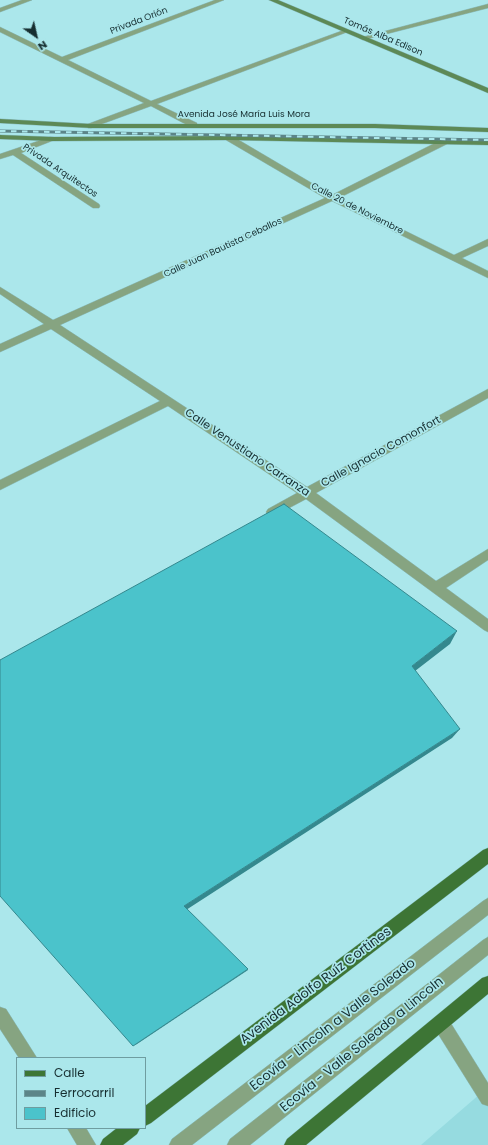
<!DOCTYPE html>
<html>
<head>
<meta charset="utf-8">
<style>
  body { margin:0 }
  #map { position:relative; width:488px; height:1145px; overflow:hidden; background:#abe7eb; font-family:Poppins,sans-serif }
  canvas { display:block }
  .legend { position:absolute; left:16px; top:1057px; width:130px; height:72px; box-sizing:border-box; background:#abe7eb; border:1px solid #6f9da0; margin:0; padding:5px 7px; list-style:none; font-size:12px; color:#162e30 }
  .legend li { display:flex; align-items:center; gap:8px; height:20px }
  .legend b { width:20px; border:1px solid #6f9da0 }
  .north { position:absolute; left:16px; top:16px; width:40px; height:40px; -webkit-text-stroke:3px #abe7eb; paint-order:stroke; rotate:146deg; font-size:11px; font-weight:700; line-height:16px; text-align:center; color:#162e30 }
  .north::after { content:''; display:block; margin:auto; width:14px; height:18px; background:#162e30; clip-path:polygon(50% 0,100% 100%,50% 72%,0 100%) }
</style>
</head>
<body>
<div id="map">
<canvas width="488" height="1145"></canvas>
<ul class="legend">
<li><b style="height:5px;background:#3d7535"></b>Calle</li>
<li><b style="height:5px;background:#5c8588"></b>Ferrocarril</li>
<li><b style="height:11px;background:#4bc3cb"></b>Edificio</li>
</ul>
<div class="north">N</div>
</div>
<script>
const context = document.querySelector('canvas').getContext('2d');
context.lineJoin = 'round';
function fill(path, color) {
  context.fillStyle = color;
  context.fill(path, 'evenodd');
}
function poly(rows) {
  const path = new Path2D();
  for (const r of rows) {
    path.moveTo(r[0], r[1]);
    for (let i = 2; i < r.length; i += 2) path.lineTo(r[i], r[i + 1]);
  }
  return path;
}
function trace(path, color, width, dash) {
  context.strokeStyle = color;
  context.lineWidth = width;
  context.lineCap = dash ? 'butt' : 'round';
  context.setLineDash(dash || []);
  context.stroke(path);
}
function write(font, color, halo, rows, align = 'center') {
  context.font = font + ' Poppins,sans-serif';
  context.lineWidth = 3.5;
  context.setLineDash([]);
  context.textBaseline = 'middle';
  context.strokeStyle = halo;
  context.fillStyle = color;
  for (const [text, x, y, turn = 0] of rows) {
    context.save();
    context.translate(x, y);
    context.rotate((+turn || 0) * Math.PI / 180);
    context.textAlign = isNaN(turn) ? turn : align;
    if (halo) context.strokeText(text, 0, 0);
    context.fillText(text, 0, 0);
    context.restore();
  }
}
fill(poly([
  [488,1087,488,1145,421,1145]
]), '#96dbe0');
const lane = poly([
  [488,898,488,915,192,1145,169,1145,172,1139,483,901,488,898],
  [488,937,488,955,250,1145,227,1145,230,1139,483,940,488,937],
  [0,1007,6,1009,37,1058,19,1058,0,1029,0,1007],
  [441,1015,447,1017,488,1083,488,1106,482,1104,435,1029,433,1023,435,1017,441,1015],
  [67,1128,86,1128,96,1145,77,1145,67,1128]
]);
const street = poly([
  [22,0,32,0,0,12,0,8,22,0],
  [215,0,224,0,68,60,151,101,344,30,350,31,157,104,197,123,197,127,191,127,151,106,91,128,88,128,88,124,144,103,0,32,0,27,2,28,62,57,215,0],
  [488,4,488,8,363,40,359,38,488,4],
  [226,136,232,136,332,195,441,140,447,140,447,144,339,198,454,255,488,239,488,246,462,258,488,271,488,278,332,201,60,325,307,487,488,389,488,398,316,493,436,581,488,549,488,560,446,588,488,619,488,632,484,630,306,499,276,515,272,517,268,515,266,512,268,509,297,493,168,406,0,490,0,480,160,401,51,329,0,352,0,344,44,324,0,294,0,287,53,320,325,198,226,140,226,136],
  [50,137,53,137,57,139,21,153,99,204,100,206,99,208,93,208,13,155,0,159,0,154,50,137]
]);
const secondary = poly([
  [269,0,278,0,488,88,488,93,269,0],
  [0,119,91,124,375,124,488,128,488,132,375,128,91,128,0,123,0,119],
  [0,135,53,137,229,136,488,141,488,145,229,140,53,141,0,139,0,135]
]);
const primary = poly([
  [488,848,488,864,151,1123,145,1126,145,1106,483,850,488,848],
  [488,976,488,994,306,1145,284,1145,287,1139,482,978,488,976],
  [117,1128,140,1128,137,1134,123,1145,100,1145,103,1139,117,1128]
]);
trace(lane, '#8dc2c6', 1);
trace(street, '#8dc2c6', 1);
trace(secondary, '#8dc2c6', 1);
trace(primary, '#8dc2c6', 1);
fill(lane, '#86a481');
fill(street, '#86a481');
fill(secondary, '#5d8956');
fill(primary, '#3d7535');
const rail = poly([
  [0,131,488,140]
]);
trace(rail, '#5c8588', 3);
trace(rail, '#abe7eb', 2, [5.5]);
fill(poly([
  [457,631,450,644,406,678,412,666],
  [460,729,452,738,186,910,184,906],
  [248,969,248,970,137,1044,133,1046]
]), '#34888e');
const building = poly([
  [284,504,457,631,412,666,460,729,184,906,248,969,133,1046,0,896,0,660,284,504]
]);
fill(building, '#4bc3cb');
trace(building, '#34888e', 1);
write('9px', '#162e30', '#abe7eb', [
  ["Privada Orión",139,21,-21],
  ["Tomás Alba Edison",383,37,23],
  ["Avenida José María Luis Mora",244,115],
  ["Privada Arquitectos",60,171,34],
  ["Calle 20 de Noviembre",357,209,27],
  ["Calle Juan Bautista Ceballos",223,248,-25]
]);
write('11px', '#162e30', '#abe7eb', [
  ["Calle Ignacio Comonfort",381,452,-29],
  ["Calle Venustiano Carranza",247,453,34]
]);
write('13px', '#162e30', '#abe7eb', [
  ["Avenida Adolfo Ruíz Cortines",316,986,-37],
  ["Ecovía - Lincoln a Valle Soleado",333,1025,-38],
  ["Ecovía - Valle Soleado a Lincoln",362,1045,-39]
]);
</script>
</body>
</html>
